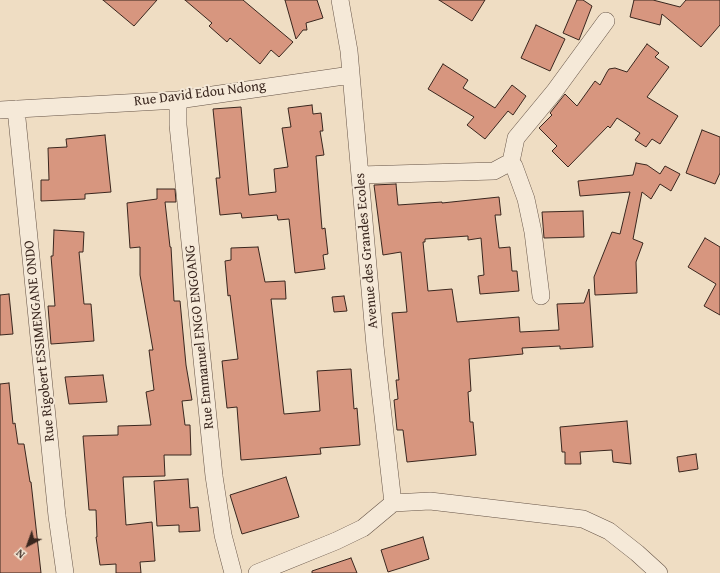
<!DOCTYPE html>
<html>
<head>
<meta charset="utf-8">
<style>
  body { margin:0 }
  #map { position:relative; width:720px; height:573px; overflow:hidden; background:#efddc3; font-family:"Gentium Book Plus",serif }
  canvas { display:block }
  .north { position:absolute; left:8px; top:525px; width:40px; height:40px; -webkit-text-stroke:3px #f5e9d8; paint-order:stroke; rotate:221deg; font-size:11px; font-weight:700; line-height:16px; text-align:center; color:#39261e }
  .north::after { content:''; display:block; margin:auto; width:14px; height:18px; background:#39261e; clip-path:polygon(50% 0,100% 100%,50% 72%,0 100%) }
</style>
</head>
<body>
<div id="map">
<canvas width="720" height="573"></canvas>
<div class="north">N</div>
</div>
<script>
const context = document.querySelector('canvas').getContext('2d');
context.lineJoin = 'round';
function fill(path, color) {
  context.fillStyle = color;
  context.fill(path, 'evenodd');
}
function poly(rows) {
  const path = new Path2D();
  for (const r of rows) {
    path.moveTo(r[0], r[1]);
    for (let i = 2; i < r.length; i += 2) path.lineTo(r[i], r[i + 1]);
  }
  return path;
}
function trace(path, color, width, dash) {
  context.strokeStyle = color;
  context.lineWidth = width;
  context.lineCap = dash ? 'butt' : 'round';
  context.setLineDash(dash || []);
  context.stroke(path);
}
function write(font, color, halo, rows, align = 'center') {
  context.font = font + ' "Gentium Book Plus",serif';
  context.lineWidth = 4;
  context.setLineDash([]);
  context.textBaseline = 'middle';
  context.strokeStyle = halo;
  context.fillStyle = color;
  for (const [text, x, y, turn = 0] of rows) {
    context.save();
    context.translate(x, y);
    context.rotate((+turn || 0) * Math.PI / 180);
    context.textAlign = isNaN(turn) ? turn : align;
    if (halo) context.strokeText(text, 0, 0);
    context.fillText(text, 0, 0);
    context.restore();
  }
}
const building = poly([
  [103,0,157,0,134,26,103,0],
  [185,0,243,0,293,42,279,57,271,50,260,64,230,38,227,42,209,26,212,23,185,0],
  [285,0,317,0,323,18,306,23,307,30,303,30,296,39,285,0],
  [439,0,485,0,472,21,439,0],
  [577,0,583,0,592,6,579,40,563,33,577,0],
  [634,0,653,0,680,7,686,0,720,0,720,25,701,47,662,14,660,25,630,17,634,0],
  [536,25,565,39,550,71,521,58,536,25],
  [647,44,659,53,655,57,669,67,647,97,678,116,660,144,652,139,646,147,635,140,640,133,617,118,610,128,608,126,568,167,552,151,557,146,539,128,552,115,550,113,565,94,577,106,595,81,600,85,607,72,609,69,615,68,627,72,647,44],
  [443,64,468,80,463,88,495,108,512,85,526,96,513,115,508,111,485,139,467,125,474,117,428,89,443,64],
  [312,105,313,114,321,113,323,131,320,131,324,155,316,156,322,229,325,228,328,254,323,255,325,269,295,273,289,219,278,220,277,215,242,218,241,213,220,215,216,178,220,178,213,109,241,107,249,195,276,192,274,169,288,167,282,128,291,127,288,108,312,105],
  [702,130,720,137,720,173,715,184,686,173,702,130],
  [105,135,111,192,85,194,85,199,41,201,41,180,49,180,48,148,67,147,66,139,105,135],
  [636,163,647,165,660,174,665,166,680,174,671,191,660,184,651,199,642,192,633,239,643,243,636,262,637,293,595,295,594,277,612,232,620,234,630,192,580,196,578,181,633,175,636,163],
  [396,184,398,205,442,202,442,203,499,197,501,215,495,215,499,248,510,247,512,271,517,271,519,291,480,294,478,276,484,275,481,238,468,240,468,236,425,239,425,242,423,242,428,291,452,289,457,322,519,317,520,332,559,330,557,304,584,303,589,289,593,347,560,349,560,346,522,348,523,354,469,359,471,391,468,392,470,422,473,422,476,455,407,462,403,430,397,430,394,400,398,399,396,380,399,380,392,313,407,312,401,252,383,255,374,185,396,184],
  [157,189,175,189,176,202,165,202,170,247,171,247,174,301,180,301,186,365,192,400,182,401,185,425,190,425,191,455,164,455,165,476,123,477,126,525,152,522,155,561,140,562,141,573,116,573,116,564,100,565,96,537,97,537,96,510,89,510,83,436,118,435,118,426,151,425,146,392,154,390,149,350,153,350,140,275,140,247,130,248,127,203,157,199,157,189],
  [583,211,584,237,544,238,542,212,583,211],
  [54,230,84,232,83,252,79,252,84,304,91,304,94,341,51,344,48,306,55,306,51,256,53,256,54,230],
  [705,238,720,247,720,315,704,306,716,284,688,267,705,238],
  [258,247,265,282,285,281,286,299,271,299,284,414,320,411,317,371,351,369,354,409,357,408,360,445,320,448,321,454,241,460,237,407,227,408,222,361,238,359,230,295,228,296,225,261,231,260,231,248,258,247],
  [9,294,13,334,0,335,0,295,9,294],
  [344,296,347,311,334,312,332,297,344,296],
  [103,375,107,402,69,404,65,377,103,375],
  [9,383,13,424,15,423,18,444,24,444,30,482,31,482,41,573,0,573,0,384,9,383],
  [627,421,631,464,613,462,612,450,580,452,581,464,565,464,565,452,562,452,560,427,627,421],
  [696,454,698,469,679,472,677,457,696,454],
  [286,477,299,517,242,534,230,495,286,477],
  [188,479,190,508,198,507,200,531,179,532,179,525,157,526,154,481,188,479],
  [423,537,429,559,388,572,381,550,423,537],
  [351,558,357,573,312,573,312,571,351,558]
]);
fill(building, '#d7967f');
trace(building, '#39261e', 1);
const street = poly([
  [340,0,349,51,375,346,393,503],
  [178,100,178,125,214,476,223,535,233,573],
  [16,109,57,516,65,573],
  [0,110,178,100,351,75],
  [512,157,516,138,554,92,606,21],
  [514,166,526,199,533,232,541,296],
  [360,175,494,171,507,164],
  [393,503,430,501,583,519,609,531,637,553,659,573],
  [257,573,336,541,363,528,393,503]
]);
trace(street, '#665447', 18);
trace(street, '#f5e9d8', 17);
write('14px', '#39261e', '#f5e9d8', [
  ["Rue David Edou Ndong",200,94,-7],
  ["Avenue des Grandes Ecoles",367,251,-95],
  ["Rue Emmanuel ENGO ENGOANG",200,337,-96],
  ["Rue Rigobert ESSIMENGANE ONDO",40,341,-96]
]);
</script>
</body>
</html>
